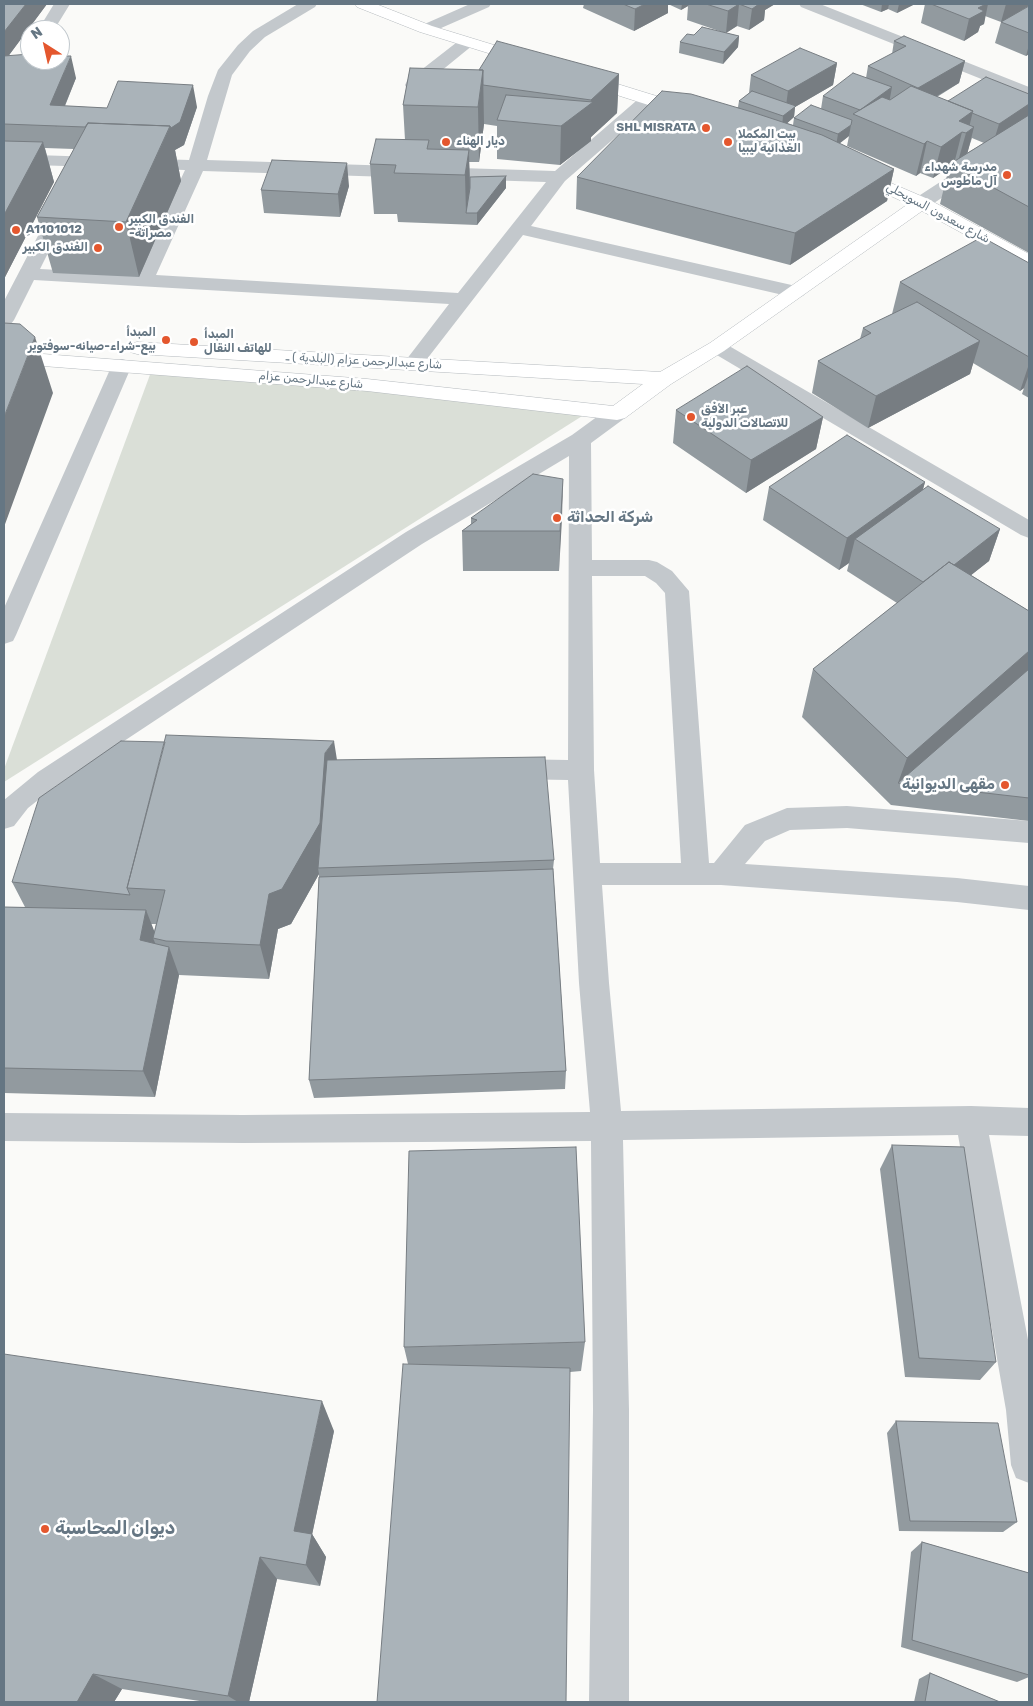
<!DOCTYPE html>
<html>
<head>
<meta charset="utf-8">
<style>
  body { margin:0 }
  #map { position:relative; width:1033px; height:1706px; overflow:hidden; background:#fafaf8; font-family:Rubik,sans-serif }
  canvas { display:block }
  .frame { position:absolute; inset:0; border:5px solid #657683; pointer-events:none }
  .north { position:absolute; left:20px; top:20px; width:50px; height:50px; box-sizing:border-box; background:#fff; border:1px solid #c1c8cd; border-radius:50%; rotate:325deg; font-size:14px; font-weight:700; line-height:20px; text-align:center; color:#657683 }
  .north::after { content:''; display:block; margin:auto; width:18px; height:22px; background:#e4572e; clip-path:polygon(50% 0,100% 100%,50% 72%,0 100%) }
</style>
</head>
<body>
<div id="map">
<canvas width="1033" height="1706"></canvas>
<div class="frame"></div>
<div class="north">N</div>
</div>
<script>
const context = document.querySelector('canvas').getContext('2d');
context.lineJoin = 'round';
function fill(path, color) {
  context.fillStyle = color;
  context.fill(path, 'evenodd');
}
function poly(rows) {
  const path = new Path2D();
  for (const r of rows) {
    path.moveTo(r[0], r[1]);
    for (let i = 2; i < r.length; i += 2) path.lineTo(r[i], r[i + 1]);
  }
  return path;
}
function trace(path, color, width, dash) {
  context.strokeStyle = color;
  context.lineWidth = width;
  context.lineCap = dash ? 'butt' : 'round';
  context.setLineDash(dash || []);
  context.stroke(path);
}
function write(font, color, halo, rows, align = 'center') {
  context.font = font + ' Rubik,"Noto Sans Arabic",sans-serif';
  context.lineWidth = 5;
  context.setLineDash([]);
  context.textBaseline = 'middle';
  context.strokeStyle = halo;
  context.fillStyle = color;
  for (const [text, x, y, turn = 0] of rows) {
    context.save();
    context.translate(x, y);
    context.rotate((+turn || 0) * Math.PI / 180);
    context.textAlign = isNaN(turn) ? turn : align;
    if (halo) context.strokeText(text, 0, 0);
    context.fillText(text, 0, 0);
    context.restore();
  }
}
fill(poly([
  [151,372,598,406,4,782,4,769]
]), '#dadfd7');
const major = poly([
  [355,4,376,4,432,26,533,57,535,60,533,63,527,65,420,32,357,7,355,4],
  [582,73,695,108,698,112,695,116,689,117,683,116,576,82,574,78,576,74,582,73],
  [856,168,928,199,1029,254,1029,268,1022,266,922,211,724,351,671,384,625,418,617,420,367,391,4,363,4,351,367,379,613,406,643,384,137,354,130,352,127,348,130,344,137,342,660,372,710,343,908,204,850,177,847,173,850,169,856,168]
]);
trace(major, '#b5babe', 1);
fill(poly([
  [54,4,70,4,54,30,38,30,54,4],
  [298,4,317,4,315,7,265,37,250,51,232,75,207,160,555,171,643,95,649,94,655,95,657,99,655,103,565,181,531,226,796,286,803,288,806,292,803,296,796,298,523,235,420,368,413,370,406,368,403,364,449,304,34,280,14,320,11,324,4,326,4,301,54,205,61,203,68,205,70,209,40,269,137,274,185,170,4,164,4,154,189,160,208,96,218,70,238,45,253,31,298,4],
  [203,171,546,182,458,293,156,275,203,171],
  [470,4,491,4,489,7,432,32,426,34,420,32,418,29,420,26,470,4],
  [799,4,820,4,1029,87,1029,98,801,7,799,4],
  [467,37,473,39,475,42,473,45,419,89,407,89,405,85,407,81,461,39,467,37],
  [1029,127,1029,140,928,207,921,209,914,207,912,203,914,199,1023,128,1029,127],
  [717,341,724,343,1029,520,1029,538,1021,535,710,351,707,347,710,343,717,341],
  [122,359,129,361,132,365,16,635,13,641,4,644,4,608,112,365,115,361,122,359],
  [617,406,625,408,628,413,625,418,591,443,592,560,649,560,657,562,672,571,689,591,709,863,714,863,745,825,787,808,847,806,1029,821,1029,843,847,828,790,830,765,841,745,864,957,878,1029,886,1029,910,957,902,721,885,602,885,609,983,621,1111,971,1106,1029,1108,1029,1136,989,1135,1029,1345,1029,1483,1016,1478,1011,1465,1006,1410,958,1135,623,1140,629,1410,629,1702,589,1702,593,1410,591,1141,243,1143,4,1141,4,1113,243,1115,590,1112,579,983,568,780,510,779,501,776,497,769,501,762,510,759,568,760,569,456,422,544,56,786,28,808,14,826,4,829,4,800,38,772,406,532,572,435,609,408,617,406],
  [592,576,645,576,656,583,665,593,681,863,600,863,594,770,592,576]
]), '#c3c8cc');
fill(major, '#fff');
fill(poly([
  [4,4,47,4,9,55,76,78,65,106,107,108,197,107,184,145,175,150,181,181,139,277,53,273,37,217,74,149,45,148,54,182,4,279],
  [584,4,775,4,765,10,764,20,749,30,737,26,726,33,739,36,738,47,723,64,679,53,680,42,694,35,722,32,687,20,688,6,681,10,668,4,668,13,634,31,583,8],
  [860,4,915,4,897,13,888,9,881,12],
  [925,4,1029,4,1019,12,1029,6,1029,54,1026,56,995,43,1001,22,985,16,984,24,980,26,978,32,964,41,921,23],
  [894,41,965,61,959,83,937,97,948,101,1029,94,1029,253,940,204,949,167,933,178,920,173,916,176,847,146,849,136,839,144,894,169,887,201,790,265,576,209,577,177,738,107,739,101,749,93,751,75,837,63,833,85,795,107,794,117,787,123,793,125,794,118,821,109,823,96,866,78,868,66,892,54],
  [972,138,984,143,967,153],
  [410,68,619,74,617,113,591,137,591,141,560,165,497,159,497,126,484,124,479,162,469,162,470,177,506,176,506,188,477,225,398,222,397,214,374,214,370,164,405,140,403,105],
  [349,186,340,217,264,213,261,190],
  [1029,263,1029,398,1022,394,1024,388,1020,391,973,363,970,374,868,428,812,393,818,361,860,339,863,328,892,314,900,282],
  [676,410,823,417,816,449,746,493,673,443],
  [563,479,559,571,463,571,462,531,471,524,471,518],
  [925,482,923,489,1000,529,989,561,971,575,1029,611,1029,821,891,805,802,717,813,669,897,603,847,571,849,563,839,570,763,520,769,487],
  [337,760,554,860,553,869,566,1071,565,1089,314,1098,309,1080,319,877,319,874,291,924,278,929,269,979,179,975,155,1097,4,1093,4,907,25,907,12,882],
  [151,924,156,924,154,932],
  [892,1145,996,1362,980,1380,905,1377,880,1169],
  [585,1342,581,1371,570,1372,408,1364,404,1347],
  [896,1421,1017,1522,1003,1532,899,1531,887,1433],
  [334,1431,312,1534,326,1557,320,1586,277,1579,249,1702,206,1702,122,1689,114,1702,4,1702],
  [922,1542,1029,1573,1029,1677,1017,1682,901,1647,911,1552],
  [930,1673,1000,1702,914,1702,919,1679]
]), '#929a9f');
fill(poly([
  [26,4,47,4,4,62,4,32],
  [645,4,668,4,668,13,634,31,635,9],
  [682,4,689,4,688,6,681,10],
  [739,4,737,26,726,33,728,11],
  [757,4,775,4,765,10,764,20,749,30,752,9],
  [882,4,889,4,888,9,881,12],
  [899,4,915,4,897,13],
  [986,4,988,4,984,24,980,26,978,32,964,41,969,19,978,8],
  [1006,4,1029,4,1029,6,1001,22],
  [739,36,738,47,723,64,724,52],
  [1029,45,1029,54,1026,56],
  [71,56,76,78,56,127,50,105],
  [965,61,959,83,913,110,918,88],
  [837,63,833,85,795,107,794,117,782,128,783,116,785,113,788,91],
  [483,70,484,124,479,162,478,107],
  [619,74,617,113,591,137,591,141,560,165,561,126,590,104,591,100],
  [193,85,197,107,184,145,175,150,181,181,139,277,126,222,169,129],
  [892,87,888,109,860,110],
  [1029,104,1029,123,992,147,999,124],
  [973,111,968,132,974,127,966,159,957,165,966,133,962,132,954,164,950,164,949,167,933,178,941,147,959,121],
  [851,125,849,136,836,146,838,134],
  [927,141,920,173,916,176,924,144],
  [43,142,54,182,4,279,4,215],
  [469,150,470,199,466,213,465,175],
  [347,163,349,186,340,217,338,194],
  [894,169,887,201,790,265,795,233],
  [506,176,506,188,477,225,477,213],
  [35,337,53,393,4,527,4,417],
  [980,341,970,374,868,428,876,396],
  [1029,364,1029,374,1024,388,1020,391],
  [823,417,816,449,746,493,751,460],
  [563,479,562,519,559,571,560,531],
  [925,482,916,514,855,539,849,563,839,570,847,538],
  [1000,529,989,561,918,617,928,585],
  [1029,651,1029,682,898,783,907,758],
  [334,741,340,779,318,868,319,874,291,924,278,929,269,979,260,945,269,894,325,753],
  [146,910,157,938,153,938,156,945,140,940],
  [169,947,179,975,155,1097,143,1071],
  [322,1401,334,1431,308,1554,294,1531],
  [312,1534,326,1557,320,1586,306,1565],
  [260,1557,277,1579,249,1702,238,1702,228,1696],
  [93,1674,122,1689,114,1702,77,1702]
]), '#777d82');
const building = poly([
  [4,4,26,4,4,32,4,4],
  [623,4,645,4,635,9,623,4],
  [706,4,759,4,752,9,739,4,728,11,706,4],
  [931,4,986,4,978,8,984,11,969,19,931,4],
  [1029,6,1029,33,1001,22,1029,6],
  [702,27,739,36,724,52,680,42,687,34,694,35,702,27],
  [904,36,965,61,918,88,868,66,906,46,894,41,904,36],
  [497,41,619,74,591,100,483,85,483,70,479,70,497,41],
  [800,48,837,63,788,91,751,75,800,48],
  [30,54,30,60,60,60,60,56,71,56,50,105,107,108,118,81,193,85,180,122,171,128,170,126,88,123,85,127,4,124,4,56,30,54],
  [410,68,483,70,478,107,403,105,410,68],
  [853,73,892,87,860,110,823,96,853,73],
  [986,77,1029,94,1029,104,999,124,972,113,973,111,948,101,986,77],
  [911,86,973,111,959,121,974,127,966,133,962,132,941,147,927,141,924,144,853,114,882,97,890,100,911,86],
  [662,91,691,94,752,112,822,135,894,169,795,233,577,177,662,91],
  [752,91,796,106,783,116,739,101,752,91],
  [506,95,593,102,561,126,497,120,506,95],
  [811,105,852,120,851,125,838,134,794,118,811,105],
  [1029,115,1029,207,950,164,1029,115],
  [88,123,170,126,126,222,37,217,88,123],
  [376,139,429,140,427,149,469,150,465,175,394,173,396,165,370,164,376,139],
  [4,141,43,142,4,215,4,141],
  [272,160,347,163,338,194,261,190,272,160],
  [506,176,477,213,466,213,470,188,470,177,506,176],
  [982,237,1029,263,1029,357,900,282,982,237],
  [917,302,980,341,876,396,818,361,871,333,863,328,917,302],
  [4,323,20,324,35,337,4,417,4,323],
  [747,366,823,417,751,460,676,410,747,366],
  [847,435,925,482,847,538,769,487,847,435],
  [533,474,563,479,560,531,462,531,477,520,471,518,533,474],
  [928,486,1000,529,954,565,949,562,923,582,855,539,928,486],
  [949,562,1029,611,1029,651,907,758,813,669,949,562],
  [1029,669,1029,798,898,783,1029,669],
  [166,735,334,741,325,753,320,823,282,889,269,894,260,945,166,941,153,938,165,890,127,888,166,735],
  [121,741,165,742,127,888,130,895,12,882,39,798,121,741],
  [545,757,554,860,318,868,327,760,545,757],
  [553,869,566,1071,309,1080,319,877,553,869],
  [4,907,146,910,140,940,169,947,143,1071,4,1068,4,907],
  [892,1145,964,1147,996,1362,919,1358,892,1145],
  [576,1147,585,1342,404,1347,409,1151,576,1147],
  [4,1354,322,1401,294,1531,312,1534,306,1565,260,1557,228,1696,93,1674,77,1702,4,1702,4,1354],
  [403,1364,570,1368,566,1702,377,1702,403,1364],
  [896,1421,998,1423,1017,1522,910,1521,896,1421],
  [922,1542,1029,1573,1029,1675,912,1640,922,1542],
  [930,1673,1000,1702,925,1702,930,1673]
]);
fill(building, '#aab3b9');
trace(building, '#777d82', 1);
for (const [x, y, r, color] of [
  [706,128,5,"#e4572e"],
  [446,142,5,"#e4572e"],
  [728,142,5,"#e4572e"],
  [1007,175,5,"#e4572e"],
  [119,227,5,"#e4572e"],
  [16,230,5,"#e4572e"],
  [98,248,5,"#e4572e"],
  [166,340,5,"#e4572e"],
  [194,342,5,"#e4572e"],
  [691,417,5,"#e4572e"],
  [557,518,5,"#e4572e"],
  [1005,785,5,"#e4572e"],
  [45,1529,5,"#e4572e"]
]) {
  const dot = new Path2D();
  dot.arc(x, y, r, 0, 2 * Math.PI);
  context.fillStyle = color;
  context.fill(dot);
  trace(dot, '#fff', 2);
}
write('bold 12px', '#657683', '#fff', [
  ["SHL MISRATA",696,128,"right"],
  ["بيت المكملا",738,135],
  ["الغذائية ليبيا",738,149],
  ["ديار الهناء",456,142],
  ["مدرسة شهداء",997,168,"right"],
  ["آل ماطوس",997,182,"right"],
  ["الفندق الكبير",129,220],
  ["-مصراتة",129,234],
  ["ِA1101012",26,230],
  ["الفندق الكبير",88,248,"right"],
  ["المبدأ",156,333,"right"],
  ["بيع-شراء-صيانه-سوفتوير",156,347,"right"],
  ["المبدأ",204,335],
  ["للهاتف النقال",204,349],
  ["عبر الأفق",701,410],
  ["للاتصالات الدولية",701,424]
], 'left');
write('12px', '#657683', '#fff', [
  ["شارع سعدون السويحلي",938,213,28],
  ["شارع عبدالرحمن عزام (البلدية ) ـ",364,361,3],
  ["شارع عبدالرحمن عزام",311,380,5]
]);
write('bold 15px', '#657683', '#fff', [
  ["شركة الحداثة",567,518],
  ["مقهى الديوانية",995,785,"right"]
], 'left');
write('bold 18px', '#657683', '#fff', [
  ["ديوان المحاسبة",55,1529]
], 'left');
</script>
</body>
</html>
